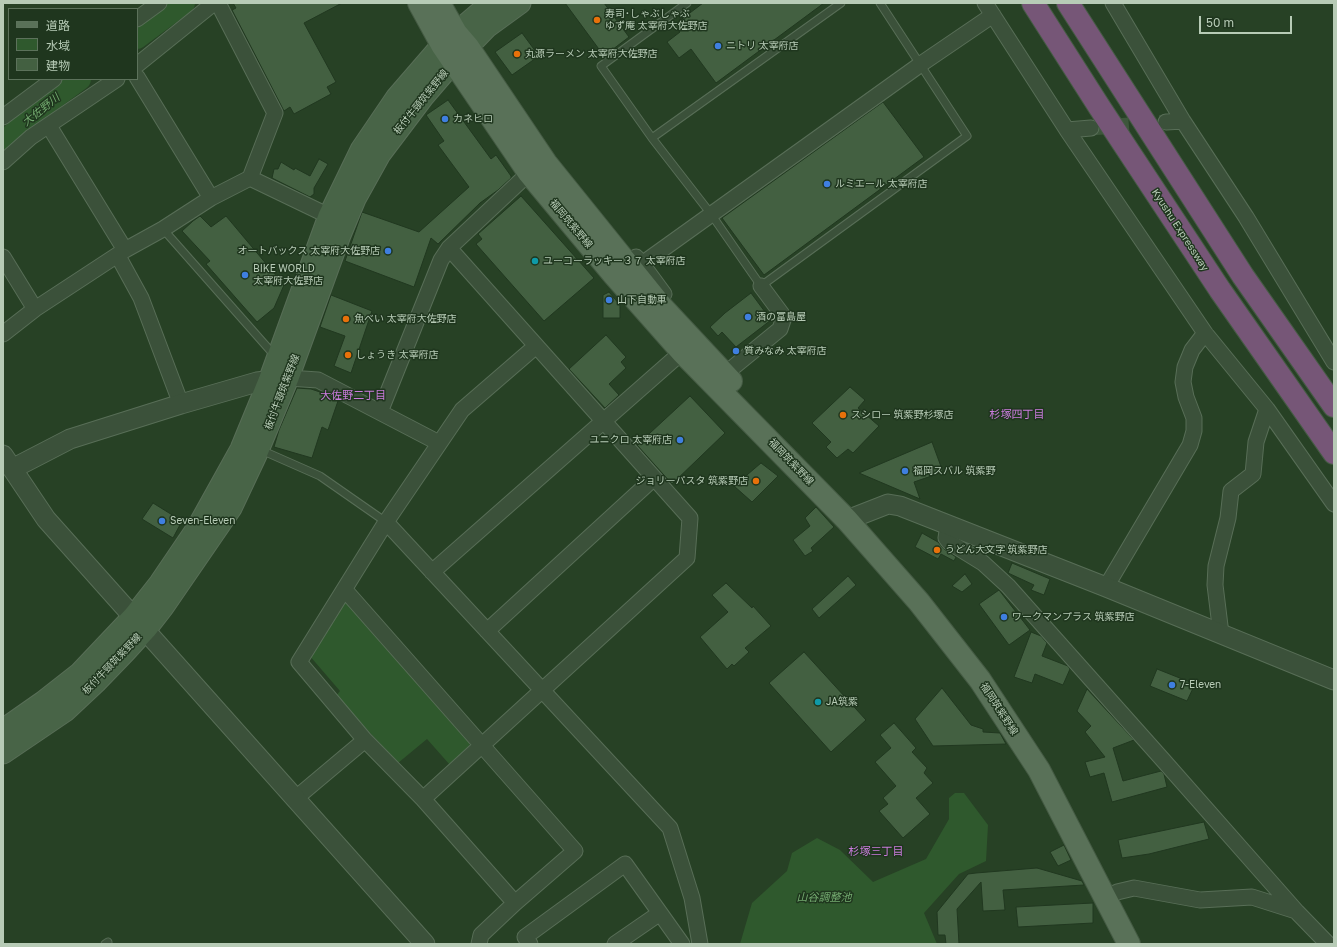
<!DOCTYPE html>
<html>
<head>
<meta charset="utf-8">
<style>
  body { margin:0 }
  #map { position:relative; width:1337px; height:947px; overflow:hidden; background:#274125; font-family:"Golos Text","Noto Sans JP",sans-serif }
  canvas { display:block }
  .frame { position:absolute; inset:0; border:4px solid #b7cbb6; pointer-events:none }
  .legend { position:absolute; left:8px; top:8px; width:130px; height:72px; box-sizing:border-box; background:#1f361e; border:1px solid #5c725b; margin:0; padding:5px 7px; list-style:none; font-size:12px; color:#b7cbb6 }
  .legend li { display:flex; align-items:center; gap:8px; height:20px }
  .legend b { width:20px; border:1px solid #5c725b }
  .scale { position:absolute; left:1199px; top:16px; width:93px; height:18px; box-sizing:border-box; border:2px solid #b7cbb6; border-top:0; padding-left:5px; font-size:12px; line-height:14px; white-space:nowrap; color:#b7cbb6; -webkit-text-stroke:3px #1f361e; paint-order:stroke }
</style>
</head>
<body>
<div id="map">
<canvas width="1337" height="947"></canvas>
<div class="frame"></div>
<ul class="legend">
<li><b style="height:5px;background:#597158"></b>道路</li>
<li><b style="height:11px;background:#2f592d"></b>水域</li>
<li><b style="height:11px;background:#436041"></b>建物</li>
</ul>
<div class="scale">50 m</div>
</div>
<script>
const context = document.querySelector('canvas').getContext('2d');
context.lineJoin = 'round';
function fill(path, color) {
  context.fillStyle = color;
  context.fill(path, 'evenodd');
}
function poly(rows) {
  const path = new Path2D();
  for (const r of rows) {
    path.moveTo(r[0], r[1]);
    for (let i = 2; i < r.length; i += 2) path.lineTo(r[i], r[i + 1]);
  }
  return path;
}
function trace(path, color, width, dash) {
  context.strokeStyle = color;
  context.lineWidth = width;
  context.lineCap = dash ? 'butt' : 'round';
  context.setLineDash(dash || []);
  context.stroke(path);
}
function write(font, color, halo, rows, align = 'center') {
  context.font = font + ' "Golos Text","Noto Sans JP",sans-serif';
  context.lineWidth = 3;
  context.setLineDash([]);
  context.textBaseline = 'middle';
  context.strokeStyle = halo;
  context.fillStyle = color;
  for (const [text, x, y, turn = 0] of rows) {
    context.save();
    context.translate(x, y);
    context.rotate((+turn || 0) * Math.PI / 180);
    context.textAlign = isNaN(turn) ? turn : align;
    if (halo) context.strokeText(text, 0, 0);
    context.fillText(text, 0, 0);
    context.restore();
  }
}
fill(poly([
  [347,602,470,742,469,747,450,765,427,739,398,763,336,696,340,691,309,655,340,604],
  [955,793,964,793,988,825,986,861,959,874,924,913,937,944,740,944,752,903,787,871,792,853,817,838,840,850,873,882,926,859,949,819,949,798]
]), '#2f592d');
trace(poly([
  [137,38,184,3],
  [3,143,39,109,80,79]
]), '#2f592d', 22);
const building = poly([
  [233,3,342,3,304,23,336,82,327,87,331,94,294,114,290,107,284,111,232,10,236,8,233,3],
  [565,3,604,3,629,37,604,56,565,3],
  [703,3,824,3,716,83,691,49,679,58,667,42,680,32,674,25,703,3],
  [522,33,539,56,512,75,495,52,522,33],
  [448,100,491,159,496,155,511,176,511,178,498,190,480,203,438,244,431,238,414,287,345,261,362,212,419,232,469,187,438,145,444,141,426,115,448,100],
  [883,102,924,157,764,275,722,218,883,102],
  [319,159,328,164,314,188,314,194,310,197,272,178,274,169,278,169,281,162,294,170,295,168,310,176,319,159],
  [521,196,594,278,544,321,476,244,482,239,478,234,521,196],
  [200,216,211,227,226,216,284,285,274,308,257,322,206,264,210,261,182,231,193,221,200,216],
  [609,292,620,305,620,318,603,318,603,295,609,292],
  [751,293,771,320,736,347,722,332,718,336,710,327,725,313,751,293],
  [331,295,372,311,351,373,334,366,345,336,320,327,331,295],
  [606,335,626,357,621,362,626,368,609,384,619,395,605,408,569,369,606,335],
  [850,387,865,400,858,408,879,426,853,453,848,449,837,458,826,447,831,442,812,423,850,387],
  [297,388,311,389,323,393,338,401,328,430,322,427,312,458,274,447,279,430,297,388],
  [690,396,725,433,672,484,637,445,690,396],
  [932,442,943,472,914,482,920,499,859,473,932,442],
  [761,463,778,476,752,502,734,486,761,463],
  [153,503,182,521,173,538,142,519,153,503],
  [816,507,834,527,811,548,813,551,805,556,793,540,810,526,805,518,816,507],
  [922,533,938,542,944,549,956,557,954,561,941,554,938,559,915,547,922,533],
  [1012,563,1050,579,1044,595,1031,590,1034,585,1008,573,1012,563],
  [965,574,972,584,962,592,952,586,965,574],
  [848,576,856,585,819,618,812,609,848,576],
  [726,583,752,608,753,606,771,626,745,648,749,652,734,666,732,664,727,669,700,637,728,612,712,595,726,583],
  [999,590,1030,630,1009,645,979,604,999,590],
  [1031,632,1041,636,1047,643,1042,656,1068,666,1070,669,1063,685,1035,674,1032,683,1014,677,1031,632],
  [804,652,866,720,831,752,769,683,804,652],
  [1157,669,1195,684,1187,701,1150,686,1157,669],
  [942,688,971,725,983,729,983,732,1000,733,1006,744,933,746,915,719,942,688],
  [1087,689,1134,740,1113,748,1123,781,1161,771,1164,774,1167,787,1112,802,1104,773,1090,777,1085,762,1105,757,1085,732,1091,726,1077,711,1087,689],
  [894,723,916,748,912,752,927,768,924,773,933,783,916,798,930,814,903,838,879,811,888,804,883,798,896,786,875,762,891,748,880,735,894,723],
  [1204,822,1209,839,1149,854,1122,858,1118,840,1204,822],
  [1064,845,1071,860,1058,866,1050,852,1064,845],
  [1037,868,1082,881,1084,885,1003,890,1005,910,983,911,981,882,957,909,959,944,946,944,945,935,938,935,937,912,968,874,976,873,1037,868],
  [1093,903,1093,923,1018,927,1016,907,1093,903]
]);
fill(building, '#436041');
trace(building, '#213820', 1);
trace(poly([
  [1091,128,1166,122]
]), '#3d563b', 15, [15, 8]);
const service = poly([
  [687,3,601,66,652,138,711,214,761,286,967,136,880,3],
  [652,138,841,3],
  [163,229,275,356],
  [261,450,320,476,386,522],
  [105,944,108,942]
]);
const minor = poly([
  [985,3,1067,130,1205,333,1267,409,1334,504],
  [1113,3,1183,121,1246,217,1334,362],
  [137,19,159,3],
  [137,65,214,3],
  [137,77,211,198],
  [3,117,54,79],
  [1166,122,1183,121],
  [49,126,125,250],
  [1067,130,1091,128],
  [3,162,31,137,117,79],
  [250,178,329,216],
  [118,256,141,298,181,404],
  [3,257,35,309],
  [636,257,642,264,664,294],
  [642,264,921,64,993,15],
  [3,334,35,309,125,250,163,229,211,198,250,178,275,113,218,3],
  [725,374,780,329,784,317,761,286],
  [288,378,318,380,439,443],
  [380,412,441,260,449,248,529,173],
  [386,522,670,828,692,898,700,944],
  [948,525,946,538,949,542,983,563,1008,586,1163,760,1297,912,1328,944],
  [432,572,682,352],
  [1106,587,1190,445,1194,431,1194,418,1186,397,1183,382,1185,367,1192,350,1205,333],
  [345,590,575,851,515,903,481,935,479,944],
  [487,631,654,478],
  [1221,634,1215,585,1216,566,1228,518,1231,491,1253,474,1256,442,1267,409],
  [296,798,365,740],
  [423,799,687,558,690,518,449,248],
  [1117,892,1134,888,1200,900,1252,897,1296,911],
  [515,903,423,799,365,740,299,662,386,522,462,410,536,346],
  [660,913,682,944],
  [530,944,525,937,625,864,660,913,615,944]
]);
const tertiary = poly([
  [3,455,46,519,425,944],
  [12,469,70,439,181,404,257,382,282,379],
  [847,520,888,504,900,506,1106,587,1334,680]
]);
const secondary = poly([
  [3,730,43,702,80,673,134,616,160,583,196,530,241,449,269,381,329,216,361,150,397,97,442,45,491,3],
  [3,753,65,711,97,681,125,652,146,629,163,607,231,508,256,455,288,378,340,235,355,199,380,154,423,97,454,61,487,27,520,3]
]);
const primary = poly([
  [419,3,442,45,529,173,614,275,682,352,847,520,919,602,980,680,1039,770,1129,944],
  [439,3,456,33,468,47,546,163,662,307,731,381]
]);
const motorway = poly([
  [1033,3,1100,108,1220,290,1334,453],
  [1068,3,1243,276,1334,406]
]);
trace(service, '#586e57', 9);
trace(minor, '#586e57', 17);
trace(tertiary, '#586e57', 21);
trace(secondary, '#586e57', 23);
trace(primary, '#445a43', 24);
trace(motorway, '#455b44', 24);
trace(service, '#3b513a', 7);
trace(minor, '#3b513a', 15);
trace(tertiary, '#3b513a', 19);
trace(secondary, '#486447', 21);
trace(primary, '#597158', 22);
trace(motorway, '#765677', 22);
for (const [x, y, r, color] of [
  [597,20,4,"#e8710a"],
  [718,46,4,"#3f7fe0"],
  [517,54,4,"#e8710a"],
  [445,119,4,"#3f7fe0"],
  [827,184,4,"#3f7fe0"],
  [388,251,4,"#3f7fe0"],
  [535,261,4,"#0f9aa8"],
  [245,275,4,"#3f7fe0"],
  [609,300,4,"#3f7fe0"],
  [748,317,4,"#3f7fe0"],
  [346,319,4,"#e8710a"],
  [736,351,4,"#3f7fe0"],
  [348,355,4,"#e8710a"],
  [843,415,4,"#e8710a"],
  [680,440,4,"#3f7fe0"],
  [905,471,4,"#3f7fe0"],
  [756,481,4,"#e8710a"],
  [162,521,4,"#3f7fe0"],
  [937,550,4,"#e8710a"],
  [1004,617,4,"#3f7fe0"],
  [1172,685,4,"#3f7fe0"],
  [818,702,4,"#0f9aa8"]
]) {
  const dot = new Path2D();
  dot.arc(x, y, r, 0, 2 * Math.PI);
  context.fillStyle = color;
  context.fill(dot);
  trace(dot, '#1f361e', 1.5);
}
write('10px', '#b7cbb6', '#1f361e', [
  ["寿司･しゃぶしゃぶ",605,14],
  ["ゆず庵 太宰府大佐野店",605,26],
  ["ニトリ 太宰府店",726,46],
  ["丸源ラーメン 太宰府大佐野店",525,54],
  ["カネヒロ",453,119],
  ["ルミエール 太宰府店",835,184],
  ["オートバックス 太宰府大佐野店",380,251,"right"],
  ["ユーコーラッキー３７ 太宰府店",543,261],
  ["BIKE WORLD",253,269],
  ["太宰府大佐野店",253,281],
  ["山下自動車",617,300],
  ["酒の富島屋",756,317],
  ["魚べい 太宰府大佐野店",354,319],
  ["質みなみ 太宰府店",744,351],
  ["しょうき 太宰府店",356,355],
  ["スシロー 筑紫野杉塚店",851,415],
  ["ユニクロ 太宰府店",672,440,"right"],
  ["福岡スバル 筑紫野",913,471],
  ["ジョリーパスタ 筑紫野店",748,481,"right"],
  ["Seven-Eleven",170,521],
  ["うどん大文字 筑紫野店",945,550],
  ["ワークマンプラス 筑紫野店",1012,617],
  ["7-Eleven",1180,685],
  ["JA筑紫",826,702]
], 'left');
write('10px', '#b7cbb6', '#1f361e', [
  ["板付牛頸筑紫野線",421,102,-51],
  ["福岡筑紫野線",571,224,50],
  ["Kyushu Expressway",1180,230,57],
  ["板付牛頸筑紫野線",282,392,-69],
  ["福岡筑紫野線",791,462,46],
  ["板付牛頸筑紫野線",112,664,-46],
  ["福岡筑紫野線",999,709,57]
]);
write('italic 11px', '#73aa6f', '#1f361e', [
  ["大佐野川",41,110,-39],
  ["山谷調整池",824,898]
]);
write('11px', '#ca7cdd', '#1f361e', [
  ["大佐野二丁目",353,396],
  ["杉塚四丁目",1017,415],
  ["杉塚三丁目",876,852]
]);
</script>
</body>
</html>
